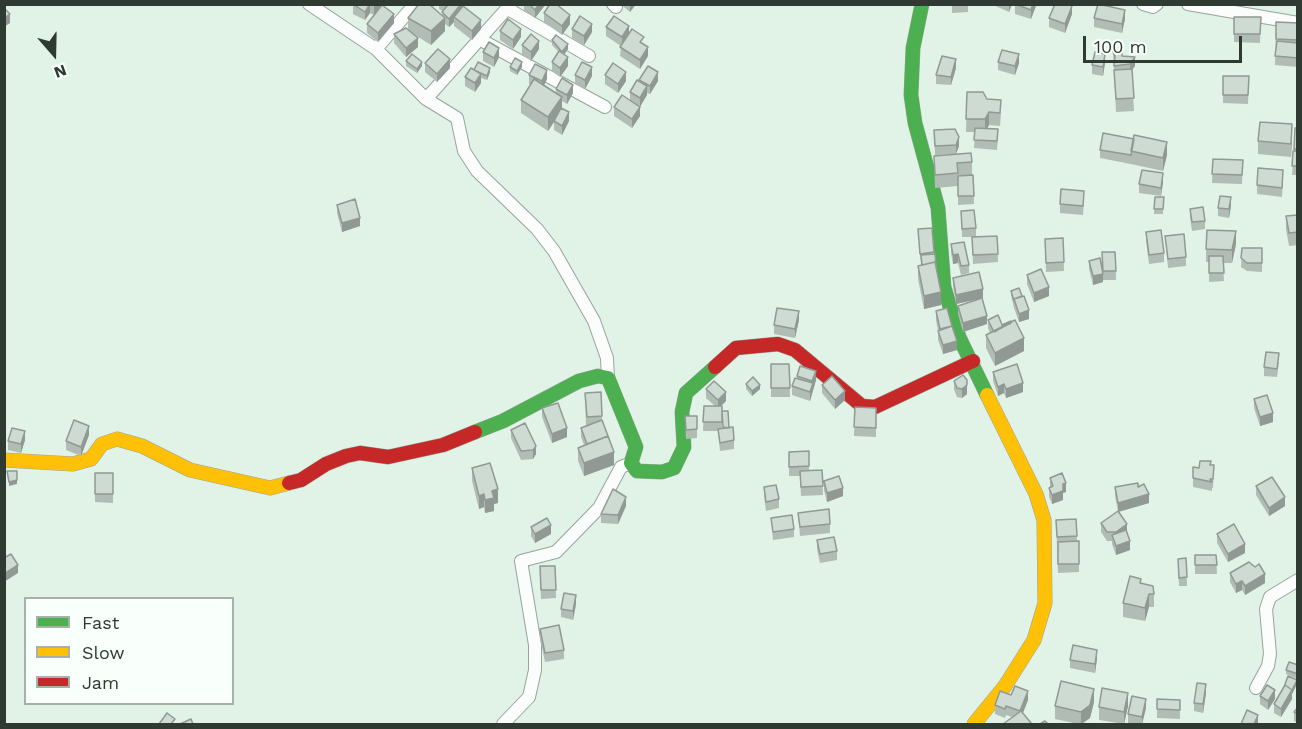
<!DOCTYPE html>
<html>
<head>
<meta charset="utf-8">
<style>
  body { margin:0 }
  #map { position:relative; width:1302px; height:729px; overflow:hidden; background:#e1f2e6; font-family:"Work Sans",sans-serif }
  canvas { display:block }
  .frame { position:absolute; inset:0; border:6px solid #2e3a32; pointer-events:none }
  .legend { position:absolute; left:24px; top:597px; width:210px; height:108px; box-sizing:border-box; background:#f9fffa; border:2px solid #a8b0aa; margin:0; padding:8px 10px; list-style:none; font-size:18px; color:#2e3a32 }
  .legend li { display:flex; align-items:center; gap:12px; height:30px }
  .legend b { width:30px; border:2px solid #a8b0aa }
  .north { position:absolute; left:24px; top:24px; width:60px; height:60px; -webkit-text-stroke:4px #f9fffa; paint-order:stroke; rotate:160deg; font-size:16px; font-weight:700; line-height:24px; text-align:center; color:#2e3a32 }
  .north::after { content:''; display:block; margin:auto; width:21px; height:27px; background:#2e3a32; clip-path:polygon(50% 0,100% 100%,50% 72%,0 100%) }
  .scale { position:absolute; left:1083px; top:36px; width:159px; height:27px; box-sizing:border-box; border:3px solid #2e3a32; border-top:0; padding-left:8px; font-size:18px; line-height:21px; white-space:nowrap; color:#2e3a32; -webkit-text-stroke:4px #f9fffa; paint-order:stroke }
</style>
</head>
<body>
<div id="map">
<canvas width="1302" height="729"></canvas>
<div class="frame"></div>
<ul class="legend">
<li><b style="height:8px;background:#4caf50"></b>Fast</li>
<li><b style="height:8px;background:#ffc107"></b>Slow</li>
<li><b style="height:8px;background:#c62828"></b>Jam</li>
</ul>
<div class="north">N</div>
<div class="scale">100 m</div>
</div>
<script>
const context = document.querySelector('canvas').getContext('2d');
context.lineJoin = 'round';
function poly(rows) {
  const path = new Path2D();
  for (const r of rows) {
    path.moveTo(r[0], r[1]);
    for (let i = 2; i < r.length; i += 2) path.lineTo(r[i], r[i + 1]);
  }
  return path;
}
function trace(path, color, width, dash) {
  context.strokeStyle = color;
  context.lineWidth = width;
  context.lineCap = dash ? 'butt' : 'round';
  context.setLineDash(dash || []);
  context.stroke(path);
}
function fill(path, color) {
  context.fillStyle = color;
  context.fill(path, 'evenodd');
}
const street = poly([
  [309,4,376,49,426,99,457,118,464,151,477,171,537,229,554,251,594,321,607,358,608,378],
  [613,4,616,7],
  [1143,4,1153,7,1157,4],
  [1188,4,1298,23],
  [508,9,589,56],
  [481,40,605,107],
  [376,49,415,4],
  [426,99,511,4],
  [1256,688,1268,666,1270,654,1266,609,1270,597,1298,580],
  [503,724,529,697,535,670,535,645,521,561,556,552,599,508,621,467,631,463]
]);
const fast = poly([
  [922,4,913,48,911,95,915,123,938,208,944,287,959,337,987,395],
  [475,432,503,421,579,381,598,376,608,378,636,447,631,463,637,471,662,472,674,468,684,447,682,412,686,393,715,367]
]);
const slow = poly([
  [4,460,73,464,91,459,102,444,117,439,142,446,190,470,270,488,289,483],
  [974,724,1005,686,1034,640,1045,603,1044,520,1036,494,987,395]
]);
const jam = poly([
  [715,367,736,348,778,344,795,350,862,406,875,407,973,361],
  [289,483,301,480,326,464,346,456,360,453,388,457,443,445,475,432]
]);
trace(street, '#97a49b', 14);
trace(fast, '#97a49b', 15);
trace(slow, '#97a49b', 15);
trace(jam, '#97a49b', 15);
trace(street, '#fafdfb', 12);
trace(fast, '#4caf50', 14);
trace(slow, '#ffc107', 14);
trace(jam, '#c62828', 14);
fill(poly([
  [380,4,380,8,394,23,378,42,367,33,367,24,376,12,374,15,370,13,365,20,353,14,353,5],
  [439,4,462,4,462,7,481,29,472,40,454,26,454,22,449,27,445,24,445,31,431,45,415,35,418,47,406,57,394,43,394,34,408,29,408,18,442,15,443,11,439,9],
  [524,4,546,4,535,18,524,10],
  [620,4,636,4,630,12],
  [952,4,968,4,968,12,952,13],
  [991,4,1012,4,1009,12],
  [1015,4,1036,4,1031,19,1015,14],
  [544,13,570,24,562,35,544,22],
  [1072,14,1065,33,1049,27,1049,18],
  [1234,17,1261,17,1260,43,1234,42],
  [1094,18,1125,19,1122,33,1094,27],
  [1276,22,1298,23,1298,67,1275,65],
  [606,27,629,33,644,44,648,56,640,69,620,56,621,46,606,36],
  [572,29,592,32,584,45,572,38],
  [500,31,521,37,513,49,500,40],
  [552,40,568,49,564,55,568,66,560,77,552,71,552,62,559,52,552,45],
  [522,45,539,49,531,61,522,54],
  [483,52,499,57,494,67,483,61],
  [1113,52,1122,56,1135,66,1132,70,1134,111,1116,112],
  [406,61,422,66,417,73,406,66],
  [998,62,1019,63,1015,75,998,70],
  [425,63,450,68,437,82,425,72],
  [1105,63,1103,76,1092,74,1092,65],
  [510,67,522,67,517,75,510,71],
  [956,68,951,85,936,84,936,75],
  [474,69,490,72,487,80,481,78,481,83,475,92,465,86,465,77],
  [529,75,547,79,544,85,556,93,556,89,573,93,567,104,562,101,562,108,569,121,562,135,554,130,554,122,548,131,521,113,521,100,531,85,529,84],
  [575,75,592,76,585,89,575,84],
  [605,75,626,81,618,93,605,84],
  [1223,76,1249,76,1248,104,1223,103],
  [639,80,658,81,650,94,647,93,640,107,640,116,632,128,614,116,614,107,630,100,630,92,639,81],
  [967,92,987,99,1001,113,1000,126,989,125,987,129,998,138,997,150,974,148,975,132,966,132],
  [1295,128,1298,128,1298,175,1292,175],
  [934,130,959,146,956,154,935,155],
  [1103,133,1167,155,1163,171,1131,164,1131,162,1131,164,1100,158,1100,150],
  [1292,137,1291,157,1258,154,1258,141],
  [934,156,972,162,972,175,960,176,973,175,974,204,958,205,958,176,958,186,935,188],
  [1213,159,1243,160,1242,184,1212,183],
  [1283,179,1282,197,1257,194,1257,185],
  [1163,182,1161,196,1139,193,1139,184],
  [1155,197,1164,197,1163,214,1154,214],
  [1084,200,1083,215,1060,213,1060,204],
  [337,205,360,226,342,232,337,213],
  [1231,206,1229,218,1218,216,1218,208],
  [1190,209,1205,221,1205,229,1192,231,1190,217],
  [961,211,976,228,976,237,962,237],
  [1298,215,1298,245,1289,246,1286,229,1286,216],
  [932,228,934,254,935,254,941,305,924,309,918,279,918,266,921,265,918,229],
  [1146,232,1164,253,1164,262,1149,264,1146,241],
  [997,236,998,262,973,264,972,237],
  [1165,236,1186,257,1186,266,1168,268],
  [1063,238,1064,271,1046,272,1045,239],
  [951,244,969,265,969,273,961,275,958,263,953,264,951,253],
  [1236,244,1232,263,1223,263,1224,281,1209,282,1209,262,1206,262,1206,249],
  [1242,248,1262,248,1262,272,1247,271,1241,267],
  [1089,261,1103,270,1116,271,1116,280,1103,280,1103,282,1093,285,1089,269],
  [1027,275,1049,296,1034,302,1027,284],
  [953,278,983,298,956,304,953,286],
  [1011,291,1022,296,1029,319,1019,322,1014,308,1011,295],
  [958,306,987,324,963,332,958,314],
  [936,311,957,350,943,354,938,340,938,331,936,320],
  [799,320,795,338,774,334,774,325],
  [988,320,1002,325,1024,351,995,366,986,348,986,335,990,333,988,328],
  [1279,362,1277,377,1264,376,1264,367],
  [771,364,789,364,790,397,771,397],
  [993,372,1023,392,1006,398,1004,393,998,396,993,381],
  [797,376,816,380,810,401,792,395,792,386,797,378],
  [954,381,967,394,962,398,957,397,954,389],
  [746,384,760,389,752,396,746,389],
  [822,385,845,400,835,409,822,393],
  [706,389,726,401,721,406,722,406,722,429,723,428,722,411,734,440,734,449,720,451,718,431,703,431,704,406,715,406,706,398],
  [601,392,602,420,608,438,614,465,584,476,578,461,578,448,584,445,581,437,581,428,586,426,585,393],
  [1254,399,1273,422,1260,426,1254,408],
  [855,407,876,408,876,437,854,436],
  [542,408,567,437,552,443,542,417],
  [685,416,697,416,697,438,686,439],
  [525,423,536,454,533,459,521,460,511,438,511,430],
  [89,435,81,456,66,450,66,441],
  [25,440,21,453,8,450,8,441],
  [809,451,809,471,822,470,823,495,801,496,800,476,789,476,789,452],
  [1210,465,1214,465,1213,488,1212,488,1212,491,1193,487,1193,467,1199,468],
  [472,468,498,503,494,504,494,511,485,513,484,507,479,509,472,481],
  [95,473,113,473,113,503,95,502],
  [1050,478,1066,492,1063,493,1063,500,1052,504,1049,497,1049,488,1050,487],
  [824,481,843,496,827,502,824,490],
  [1256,486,1285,506,1269,516,1256,495],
  [764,487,779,499,779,508,766,511,764,496],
  [1115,487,1138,487,1149,503,1118,512,1127,532,1130,550,1116,555,1112,544,1112,541,1107,541,1101,532,1101,523,1118,511,1115,496],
  [626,506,618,524,601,523,601,514],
  [798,513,830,524,830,533,800,536],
  [771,518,794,529,794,537,773,540],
  [1076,519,1077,541,1079,541,1079,572,1058,573,1056,520],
  [531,527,551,534,535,543,531,536],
  [1217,534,1245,553,1228,562,1217,543],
  [817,540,837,551,837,560,820,563,817,549],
  [1195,555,1216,555,1217,574,1195,574],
  [1186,558,1187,586,1179,586,1178,559],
  [540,566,555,566,556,598,541,599],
  [1230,573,1265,583,1245,595,1242,590,1236,593,1230,582],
  [1141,583,1154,594,1154,607,1149,607,1145,621,1123,617,1123,603],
  [576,604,573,620,561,617,561,609],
  [540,629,564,650,564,659,545,662,540,638],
  [1097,659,1095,673,1070,668,1070,660],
  [1298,665,1298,679,1286,674,1286,670],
  [1297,684,1292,694,1292,699,1281,717,1274,713,1274,704],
  [1206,693,1203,713,1194,711,1194,703],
  [1011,695,1028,700,1023,713,1012,717,1006,715,1005,718,995,714,995,705],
  [1260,696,1275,699,1268,710,1260,704],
  [1157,699,1180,700,1180,719,1157,718],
  [1094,702,1090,718,1082,724,1078,724,1055,719,1055,706],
  [1128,706,1124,724,1099,720,1099,707],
  [1298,707,1298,723,1294,721,1294,712],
  [1146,708,1142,724,1134,724,1128,723,1128,714]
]), '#b1bcb5');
fill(poly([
  [370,4,370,13,365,20,365,12],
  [375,4,380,4,380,9,374,15,374,6],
  [461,4,462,4,462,12,454,17,454,22,449,27,449,19],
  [539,4,546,4,535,18,535,10],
  [630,4,636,4,630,12],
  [1009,4,1012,4,1009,12],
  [1033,4,1036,4,1036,6,1031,19,1031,10],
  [1072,6,1072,14,1065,33,1065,24],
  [1125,10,1125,19,1122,33,1122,24],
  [10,14,10,23,4,27,4,18],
  [394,14,394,23,378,42,378,33],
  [570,15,570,24,562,35,562,26],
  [445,18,445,31,431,45,431,31],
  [481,20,481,29,472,40,472,31],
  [592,24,592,32,584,45,584,36],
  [629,26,629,35,622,46,622,37],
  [521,29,521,37,513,49,513,40],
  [418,38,418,47,406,57,406,48],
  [539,41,539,49,531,61,531,52],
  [568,44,568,49,562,57,562,52],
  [648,47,648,56,640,69,640,60],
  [499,48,499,57,494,67,494,58],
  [1019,54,1019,63,1015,75,1015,66],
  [1105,54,1105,63,1103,76,1103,67],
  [568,57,568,66,560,77,560,68],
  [1135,57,1135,66,1130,72,1130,64],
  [450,59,450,68,437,82,437,74],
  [956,59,956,68,951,85,951,77],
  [422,62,422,66,417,73,417,69],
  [522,62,522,67,517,75,517,71],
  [592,67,592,76,585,89,585,80],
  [490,68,490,72,487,80,487,76],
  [547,70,547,79,542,90,542,81],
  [626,72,626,81,618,93,618,84],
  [658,72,658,81,650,94,650,86],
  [481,74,481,83,475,92,475,83],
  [573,85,573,93,567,104,567,95],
  [647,86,647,95,640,107,640,98],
  [562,97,562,110,548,131,548,117],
  [640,107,640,116,632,128,632,119],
  [569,112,569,121,562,135,562,126],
  [989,112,989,125,985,132,985,119],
  [1292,124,1292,137,1291,157,1291,144],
  [959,137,959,146,956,154,956,145],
  [1167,142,1167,155,1163,171,1163,158],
  [1163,173,1163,182,1161,196,1161,188],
  [1231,197,1231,206,1229,218,1229,209],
  [360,218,360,226,342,232,342,223],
  [1236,231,1236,244,1232,263,1232,250],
  [958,254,958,263,953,264,953,255],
  [1103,274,1103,282,1093,285,1093,276],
  [1049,287,1049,296,1034,302,1034,293],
  [983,289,983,298,956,304,956,295],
  [941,292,941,305,924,309,924,296],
  [1029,310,1029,319,1019,322,1019,314],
  [799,311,799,320,795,338,795,329],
  [987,316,987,324,963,332,963,323],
  [1024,338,1024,351,995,366,995,353],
  [957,341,957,350,943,354,943,345],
  [816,371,816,380,810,401,810,392,812,381],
  [967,380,967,394,962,398,962,389],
  [1023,383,1023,392,1006,398,1006,389],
  [1004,384,1004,393,998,396,998,387],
  [760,385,760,389,752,396,752,391],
  [845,391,845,400,835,409,835,400],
  [726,392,726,401,718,409,718,400],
  [1273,413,1273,422,1260,426,1260,417],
  [89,426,89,435,81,456,81,447],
  [567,428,567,437,552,443,552,434],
  [25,431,25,440,21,453,21,444],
  [536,446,536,454,533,459,533,450],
  [614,452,614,465,584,476,584,463],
  [17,480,17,484,9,486,9,482],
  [1066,483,1066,492,1063,493,1063,500,1052,504,1052,495,1063,484],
  [843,488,843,496,827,502,827,493],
  [498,489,498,503,494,504,494,511,485,513,485,500,492,491],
  [484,494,484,507,479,509,479,496],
  [1149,494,1149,503,1118,512,1118,503],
  [626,497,626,506,618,524,618,515],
  [1285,497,1285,506,1269,516,1269,508],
  [1127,524,1127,533,1116,540,1116,532],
  [551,525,551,534,535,543,535,534],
  [1130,541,1130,550,1116,555,1116,546],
  [1245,544,1245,553,1228,562,1228,554],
  [18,565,18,573,4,582,4,574],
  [1265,574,1265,583,1245,595,1245,586],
  [1242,581,1242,590,1236,593,1236,584],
  [1149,594,1149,607,1145,621,1145,608],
  [576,595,576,604,573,620,573,611],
  [1097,650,1097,659,1095,673,1095,664],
  [1297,680,1297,684,1292,694,1292,699,1281,717,1281,709],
  [1206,684,1206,693,1203,713,1203,704],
  [1094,689,1094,702,1090,718,1081,724,1081,712],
  [1275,690,1275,699,1268,710,1268,701],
  [1028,691,1028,700,1020,720,1020,711],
  [1128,693,1128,706,1124,724,1124,712],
  [1146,699,1146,708,1142,724,1142,717],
  [1258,715,1258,724,1254,724]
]), '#909993');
const building = poly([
  [353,4,370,4,365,12,353,4],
  [419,4,429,4,445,18,431,31,408,18,419,4],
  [445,4,461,4,449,19,442,12,447,6,445,4],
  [529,4,539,4,535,10,529,4],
  [550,4,556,4,570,15,562,26,544,13,550,4],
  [1015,4,1033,4,1031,10,1015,4],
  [1055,4,1069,4,1072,6,1065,24,1049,18,1055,4],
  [1098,4,1125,10,1122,24,1094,18,1098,4],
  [382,5,394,14,378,33,367,24,382,5],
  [463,6,481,20,472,31,454,17,463,6],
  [4,8,10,14,4,18,4,8],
  [580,16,592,24,584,36,572,29,580,16],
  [614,16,629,26,622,37,606,27,614,16],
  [1234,17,1261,17,1260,34,1234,34,1234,17],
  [508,19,521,29,513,40,500,31,508,19],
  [1276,22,1298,23,1298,40,1276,39,1276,22],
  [406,28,418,38,406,48,394,34,406,28],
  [632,29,644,37,640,42,648,47,640,60,620,47,632,29],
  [531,34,539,41,531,52,522,45,531,34],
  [556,35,568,44,562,52,552,40,556,35],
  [1277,41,1298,43,1298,58,1275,56,1277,41],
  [489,42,499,48,494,58,483,52,489,42],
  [438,49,450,59,437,74,425,63,438,49],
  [1002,50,1019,54,1015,66,998,62,1002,50],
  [559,51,568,57,560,68,552,62,559,51],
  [1122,51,1122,56,1135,57,1130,64,1114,66,1115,56,1113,52,1122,51],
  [1095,52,1105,54,1103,67,1092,65,1095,52],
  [412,54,422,62,417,69,406,61,412,54],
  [942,56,956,59,951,77,936,75,942,56],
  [515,58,522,62,517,71,510,67,515,58],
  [478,62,490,68,487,76,474,70,478,62],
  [582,62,592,67,585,80,575,75,582,62],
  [613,63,626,72,618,84,605,75,613,63],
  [535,64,547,70,542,81,529,75,535,64],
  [648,66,658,72,650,86,639,80,648,66],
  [471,68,481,74,475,83,465,77,471,68],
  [1132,69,1134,98,1116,99,1114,70,1132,69],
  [1223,76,1249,76,1248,95,1223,95,1223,76],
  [562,78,573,85,567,95,556,89,562,78],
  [534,79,562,97,548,117,521,100,534,79],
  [637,80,647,86,640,98,630,92,637,80],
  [967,92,983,92,987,99,1001,100,1000,113,989,112,985,119,966,119,967,92],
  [622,95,640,107,632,119,614,107,622,95],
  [561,108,569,112,562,126,554,121,561,108],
  [1260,122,1292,124,1291,144,1258,141,1260,122],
  [975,128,998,129,997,141,974,140,975,128],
  [1295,128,1298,128,1298,149,1294,149,1295,128],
  [955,129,959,137,956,145,935,146,934,130,955,129],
  [1103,133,1134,139,1131,155,1100,150,1103,133],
  [1134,135,1167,142,1163,158,1131,151,1134,135],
  [1293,151,1298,151,1298,166,1292,166,1293,151],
  [971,153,972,162,957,163,958,173,935,175,934,156,971,153],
  [1213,159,1243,160,1242,175,1212,174,1213,159],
  [1258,168,1283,170,1282,188,1257,185,1258,168],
  [1142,170,1163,173,1161,188,1139,184,1142,170],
  [973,175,974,196,958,196,958,176,973,175],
  [1061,189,1084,191,1083,206,1060,204,1061,189],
  [1220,196,1231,197,1229,209,1218,208,1220,196],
  [1155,197,1164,197,1163,209,1154,209,1155,197],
  [355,199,360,218,342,223,337,205,355,199],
  [1203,207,1205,221,1192,222,1190,209,1203,207],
  [974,210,976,228,962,229,961,211,974,210],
  [1298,215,1298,232,1289,233,1286,216,1298,215],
  [932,228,934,252,920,254,918,229,932,228],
  [1161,230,1164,253,1149,255,1146,232,1161,230],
  [1207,230,1236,231,1232,250,1206,249,1207,230],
  [1184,234,1186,257,1168,259,1165,236,1184,234],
  [997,236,998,254,973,255,972,237,997,236],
  [1063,238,1064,262,1046,263,1045,239,1063,238],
  [964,242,969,265,961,266,958,254,953,255,951,244,964,242],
  [1242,248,1262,248,1262,263,1247,263,1241,258,1242,248],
  [1102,252,1115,252,1116,271,1103,271,1102,252],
  [935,254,936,264,935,262,922,265,921,255,935,254],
  [1209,256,1223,256,1224,273,1209,273,1209,256],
  [1100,258,1103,274,1093,276,1089,261,1100,258],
  [935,262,941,292,924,296,918,266,935,262],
  [1041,269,1049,287,1034,293,1027,275,1041,269],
  [979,272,983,289,956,295,953,278,979,272],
  [1019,288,1022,296,1014,299,1014,301,1011,291,1019,288],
  [1024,296,1029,310,1019,314,1014,299,1024,296],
  [982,298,987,316,963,323,958,306,982,298],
  [777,308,799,311,795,329,774,325,777,308],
  [947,308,952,326,940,329,936,311,947,308],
  [998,315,1003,327,994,332,988,320,998,315],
  [1015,320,1024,338,995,353,986,335,1015,320],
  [1011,321,1011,323,1003,327,1002,325,1011,321],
  [952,326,957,341,943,345,938,331,952,326],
  [1266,352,1279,353,1277,369,1264,367,1266,352],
  [771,364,789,364,790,388,771,388,771,364],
  [1017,364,1023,383,1006,389,1004,384,998,387,993,372,1017,364],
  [800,366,816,371,812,381,797,376,800,366],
  [963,375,967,380,967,385,962,389,957,388,954,381,963,375],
  [832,376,845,391,835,400,822,385,832,376],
  [753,377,760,385,752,391,746,384,753,377],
  [795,378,813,383,810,392,792,386,795,378],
  [714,381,726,392,718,400,706,389,714,381],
  [601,392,602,416,587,417,585,393,601,392],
  [1267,395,1273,413,1260,417,1254,399,1267,395],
  [558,403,567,428,552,434,542,408,558,403],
  [704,406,722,406,722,422,703,422,704,406],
  [855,407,876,408,876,428,854,427,855,407],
  [722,411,728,411,729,428,723,427,722,411],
  [685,416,697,416,697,429,686,430,685,416],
  [74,420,89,426,81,447,66,441,74,420],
  [602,420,608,436,587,444,581,428,602,420],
  [525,423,536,446,533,450,521,451,511,430,525,423],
  [733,427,734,440,720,443,718,429,733,427],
  [12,428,25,431,21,444,8,441,12,428],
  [608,436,614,452,584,463,578,448,608,436],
  [809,451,809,466,789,467,789,452,809,451],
  [1200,461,1211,461,1210,465,1214,465,1213,479,1210,479,1212,482,1193,478,1193,467,1199,468,1200,461],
  [490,463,498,489,492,491,494,498,485,500,484,494,479,496,472,468,490,463],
  [822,470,823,486,801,487,800,471,822,470],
  [7,471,17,471,17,480,9,482,7,471],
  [95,473,113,473,113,494,95,494,95,473],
  [1062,473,1066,483,1063,484,1063,491,1052,495,1049,488,1053,486,1050,478,1062,473],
  [839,476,843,488,827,493,824,481,839,476],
  [1272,477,1285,497,1269,508,1256,486,1272,477],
  [1138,483,1138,487,1144,484,1149,494,1118,503,1115,487,1138,483],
  [776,485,779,499,766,502,764,487,776,485],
  [613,489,626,497,618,515,601,514,613,489],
  [829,509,830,524,800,527,798,513,829,509],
  [1118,511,1127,524,1116,532,1107,532,1101,523,1118,511],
  [792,515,794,529,773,532,771,518,792,515],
  [547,518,551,525,535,534,531,527,547,518],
  [1076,519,1077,536,1057,537,1056,520,1076,519],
  [1234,524,1245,544,1228,554,1217,534,1234,524],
  [1126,530,1130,541,1116,546,1112,535,1126,530],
  [834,537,837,551,820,554,817,540,834,537],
  [1079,541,1079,564,1058,564,1058,542,1079,541],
  [11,554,18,565,4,574,4,558,11,554],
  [1195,555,1216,555,1217,565,1195,565,1195,555],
  [1186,558,1187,577,1179,578,1178,559,1186,558],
  [1249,562,1255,567,1259,564,1265,574,1245,586,1242,581,1236,584,1230,573,1249,562],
  [540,566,555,566,556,590,541,590,540,566],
  [1130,576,1141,579,1140,583,1153,586,1154,594,1149,594,1145,608,1123,603,1130,576],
  [564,593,576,595,573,611,561,609,564,593],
  [559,625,564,650,545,653,540,629,559,625],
  [1073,645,1097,650,1095,664,1070,660,1073,645],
  [1289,662,1298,665,1298,674,1286,670,1289,662],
  [1288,676,1297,680,1292,690,1285,685,1284,687,1288,676],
  [1061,681,1094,689,1090,705,1081,712,1055,706,1061,681],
  [1197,683,1206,684,1203,704,1194,703,1197,683],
  [1267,685,1275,690,1268,701,1260,696,1267,685],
  [1285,685,1292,690,1281,709,1274,704,1285,685],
  [1015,686,1028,691,1020,711,1006,706,1005,709,995,705,1000,691,1011,695,1015,686],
  [1102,688,1128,693,1124,712,1099,707,1102,688],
  [1132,696,1146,699,1142,717,1128,714,1132,696],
  [1157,699,1180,700,1180,710,1157,709,1157,699],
  [1298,707,1298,714,1294,712,1298,707],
  [1247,710,1258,715,1254,724,1241,724,1247,710],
  [1021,711,1032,724,1003,724,1021,711],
  [167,713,175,719,171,724,159,724,167,713],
  [191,719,193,724,180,724,191,719],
  [1045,721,1048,724,1040,724,1045,721]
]);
fill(building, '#cedbd2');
trace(building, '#909993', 1.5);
</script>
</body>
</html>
